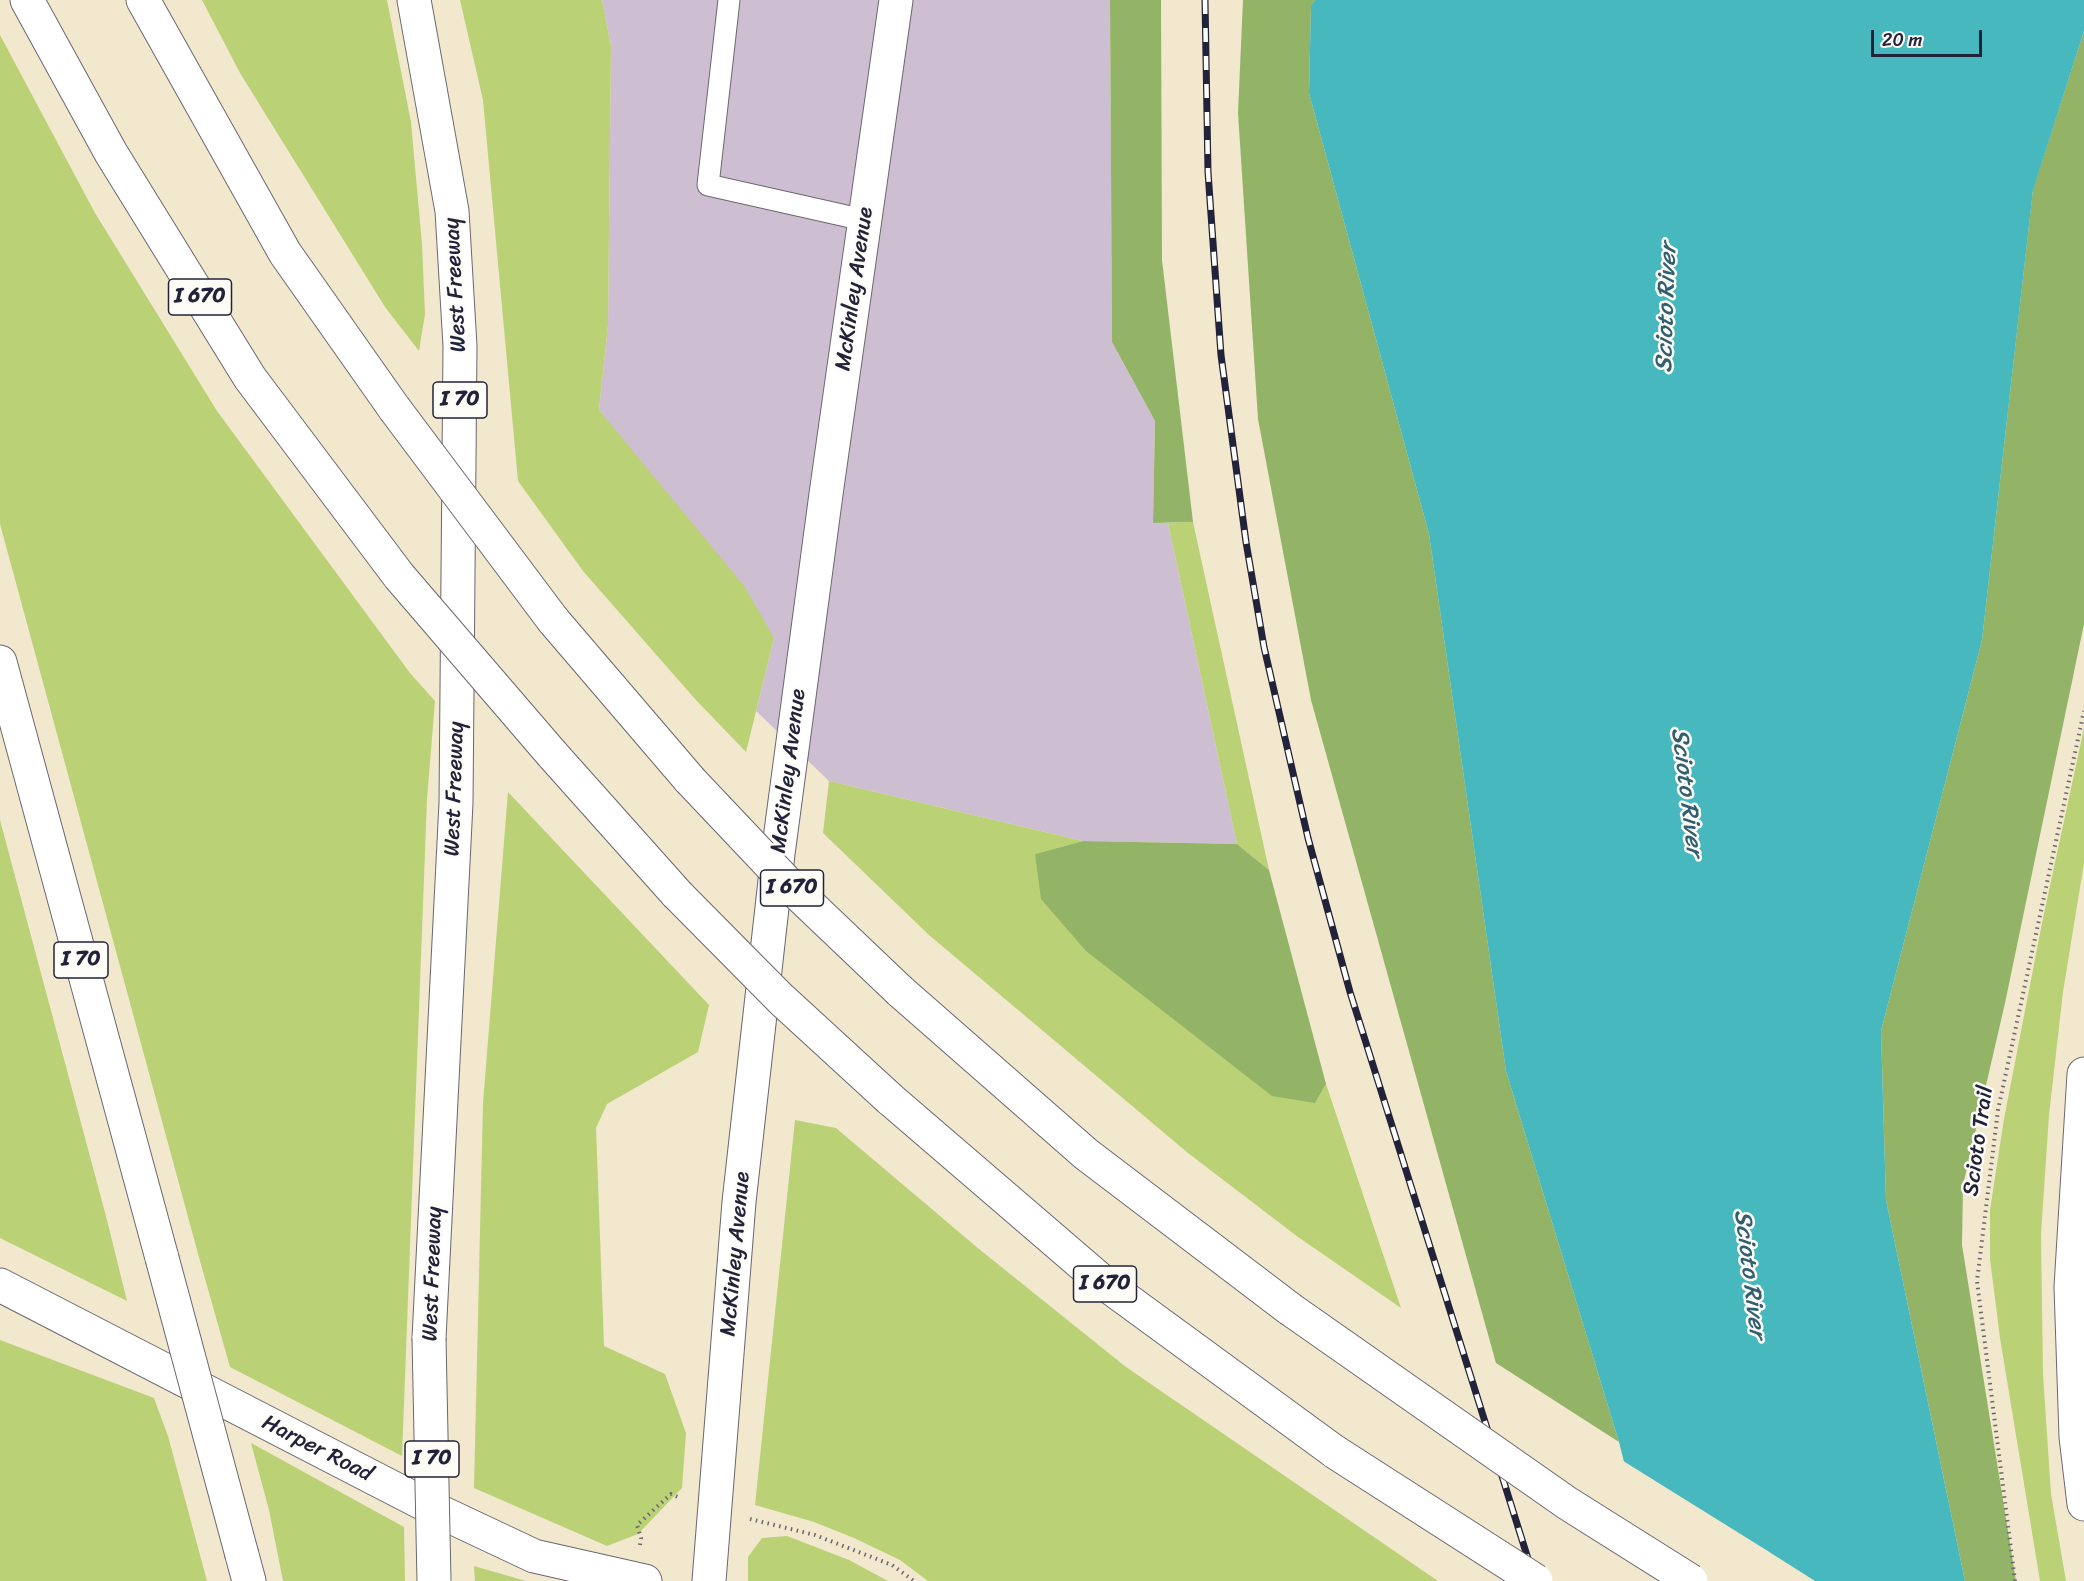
<!DOCTYPE html>
<html>
<head>
<meta charset="utf-8">
<style>
  body { margin:0 }
  #map { position:relative; width:2084px; height:1581px; overflow:hidden; background:#f2e8ce; font-family:Sriracha,sans-serif }
  canvas { display:block }
  .scale { position:absolute; left:1871px; top:30px; width:111px; height:27px; box-sizing:border-box; border:3px solid #22223b; border-top:0; padding-left:8px; font-size:18px; line-height:21px; white-space:nowrap; color:#22223b; -webkit-text-stroke:4px #fdfcf7; paint-order:stroke }
</style>
</head>
<body>
<div id="map">
<canvas width="2084" height="1581"></canvas>
<div class="scale">20 m</div>
</div>
<script>
const context = document.querySelector('canvas').getContext('2d');
context.lineJoin = 'round';
function fill(path, color) {
  context.fillStyle = color;
  context.fill(path, 'evenodd');
}
function poly(rows) {
  const path = new Path2D();
  for (const r of rows) {
    path.moveTo(r[0], r[1]);
    for (let i = 2; i < r.length; i += 2) path.lineTo(r[i], r[i + 1]);
  }
  return path;
}
function trace(path, color, width, dash) {
  context.strokeStyle = color;
  context.lineWidth = width;
  context.lineCap = dash ? 'butt' : 'round';
  context.setLineDash(dash || []);
  context.stroke(path);
}
function write(font, color, halo, rows, align = 'center') {
  context.font = font + ' Sriracha,sans-serif';
  context.lineWidth = 5;
  context.setLineDash([]);
  context.textBaseline = 'middle';
  context.strokeStyle = halo;
  context.fillStyle = color;
  for (const [text, x, y, turn = 0] of rows) {
    context.save();
    context.translate(x, y);
    context.rotate((+turn || 0) * Math.PI / 180);
    context.textAlign = isNaN(turn) ? turn : align;
    if (halo) context.strokeText(text, 0, 0);
    context.fillText(text, 0, 0);
    context.restore();
  }
}
fill(poly([
  [602,0,1110,0,1112,342,1155,421,1153,523,1168,523,1237,844,1083,841,829,781,756,711,774,638,599,410,608,325,611,46]
]), '#cebed1');
fill(poly([
  [202,0,387,0,411,122,422,244,425,314,419,351,385,307,240,73],
  [460,0,602,0,611,46,608,325,599,410,745,587,774,638,746,752,695,699,583,571,518,481,483,100],
  [0,35,95,213,217,411,410,673,435,701,427,799,402,1456,230,1367,200,1261,0,524],
  [1193,522,1269,870,1237,844,1168,523],
  [2084,728,2084,863,2063,992,2049,1115,2041,1234,2043,1374,2051,1494,2066,1581,2040,1581,2000,1338,1990,1259,1990,1210,2004,1119,2042,923],
  [829,781,1083,841,1035,854,1315,1103,1326,1084,1401,1308,1298,1237,1188,1153,929,935,823,833],
  [508,792,709,1005,698,1052,607,1104,596,1128,604,1346,665,1374,686,1433,682,1488,638,1534,607,1546,474,1488,483,1103],
  [0,820,107,1220,127,1301,0,1238],
  [795,1120,836,1128,979,1249,1126,1367,1438,1581,928,1581,900,1560,854,1538,814,1522,755,1505],
  [0,1340,154,1398,168,1436,207,1581,0,1581],
  [251,1443,404,1527,405,1581,283,1581,269,1510],
  [787,1536,849,1560,888,1581,748,1581,748,1557,762,1538],
  [474,1566,526,1581,475,1581]
]), '#bad176');
fill(poly([
  [1110,0,1161,0,1162,260,1193,522,1153,523,1155,421,1112,342],
  [1243,0,1315,0,1311,7,1309,93,1429,534,1506,1071,1619,1442,1496,1363,1311,700,1258,419,1238,113],
  [2084,31,2084,624,2005,1003,1963,1185,1962,1245,2016,1581,1965,1581,1886,1200,1881,1031,1982,640,2033,189],
  [1083,841,1237,844,1269,870,1326,1084,1315,1103,1272,1096,1086,951,1041,899,1035,854]
]), '#93b367');
fill(poly([
  [1315,0,2084,0,2084,31,2033,190,1982,640,1881,1031,1886,1200,1965,1581,1654,1581,1619,1442,1506,1071,1429,534,1309,93,1311,6]
]), '#48b8bf');
fill(poly([
  [1620,1459,1763,1548,1815,1581,1651,1581]
]), '#f2e8ce');
const service = poly([
  [729,0,708,185,864,220]
]);
const tertiary = poly([
  [0,1285,430,1507,534,1556,645,1581]
]);
const primary = poly([
  [709,1581,739,1202,778,854,826,494,896,0]
]);
const motorway = poly([
  [27,0,111,153,250,378,399,576],
  [143,0,285,253,394,408],
  [414,0,452,211,460,346,456,803,429,1338],
  [553,620,690,780],
  [0,662,162,1258],
  [552,754,677,894],
  [900,991,1086,1154,1290,1309],
  [2084,1074,2071,1287,2076,1437,2084,1504],
  [890,1099,1104,1283,1335,1452],
  [242,1555,249,1581]
]);
trace(service, '#6b676e', 23);
trace(tertiary, '#6b676e', 35);
trace(primary, '#6b676e', 35);
trace(motorway, '#6b676e', 35);
trace(poly([
  [750,1519,815,1535,892,1565,914,1581],
  [640,1545,641,1538,637,1525,671,1494,680,1498],
  [2015,1581,1977,1281,1998,1110,2084,711]
]), '#6b676e', 4, [1.5, 4.5]);
trace(service, '#fff', 21);
trace(tertiary, '#fff', 33);
trace(primary, '#fff', 33);
trace(motorway, '#fff', 33);
const rail = poly([
  [1205,0,1208,172,1221,355,1246,542,1264,647,1308,838,1350,992,1535,1581]
]);
trace(rail, '#22223b', 7);
trace(rail, '#fdfcf7', 4.5, [14]);
const motorwayBridge = poly([
  [394,408,553,620],
  [399,576,552,754],
  [690,780,795,891,900,991],
  [677,894,781,999,890,1099],
  [162,1258,242,1555],
  [1290,1309,1567,1503,1691,1581],
  [429,1338,434,1581],
  [1335,1452,1536,1581]
]);
trace(motorwayBridge, '#6b676e', 35, []);
trace(motorwayBridge, '#fff', 33);
for (const [x, y, w] of [
  [200,297,63],
  [460,400,54],
  [792,888,63],
  [81,960,54],
  [1105,1284,63],
  [432,1459,54]
]) {
  const box = new Path2D();
  box.roundRect(x - w / 2, y - 18, w, 36, 4.5);
  context.fillStyle = '#fdfcf7';
  context.fill(box);
  trace(box, '#22223b', 1.5);
}
write('bold 21px', '#22223b', null, [
  ["I 670",200,297],
  ["I 70",460,400],
  ["I 670",792,888],
  ["I 70",81,960],
  ["I 670",1105,1284],
  ["I 70",432,1459]
]);
write('22px', '#22223b', '#fdfcf7', [
  ["West Freeway",456,285,-93],
  ["McKinley Avenue",855,289,-82],
  ["McKinley Avenue",789,771,-83],
  ["West Freeway",455,789,-88],
  ["Scioto Trail",1979,1141,-82],
  ["McKinley Avenue",736,1254,-85],
  ["West Freeway",433,1274,-88],
  ["Harper Road",317,1449,27]
]);
write('italic 24px', '#315e70', '#fdfcf7', [
  ["Scioto River",1667,308,-88],
  ["Scioto River",1686,792,83],
  ["Scioto River",1749,1274,83]
]);
</script>
</body>
</html>
